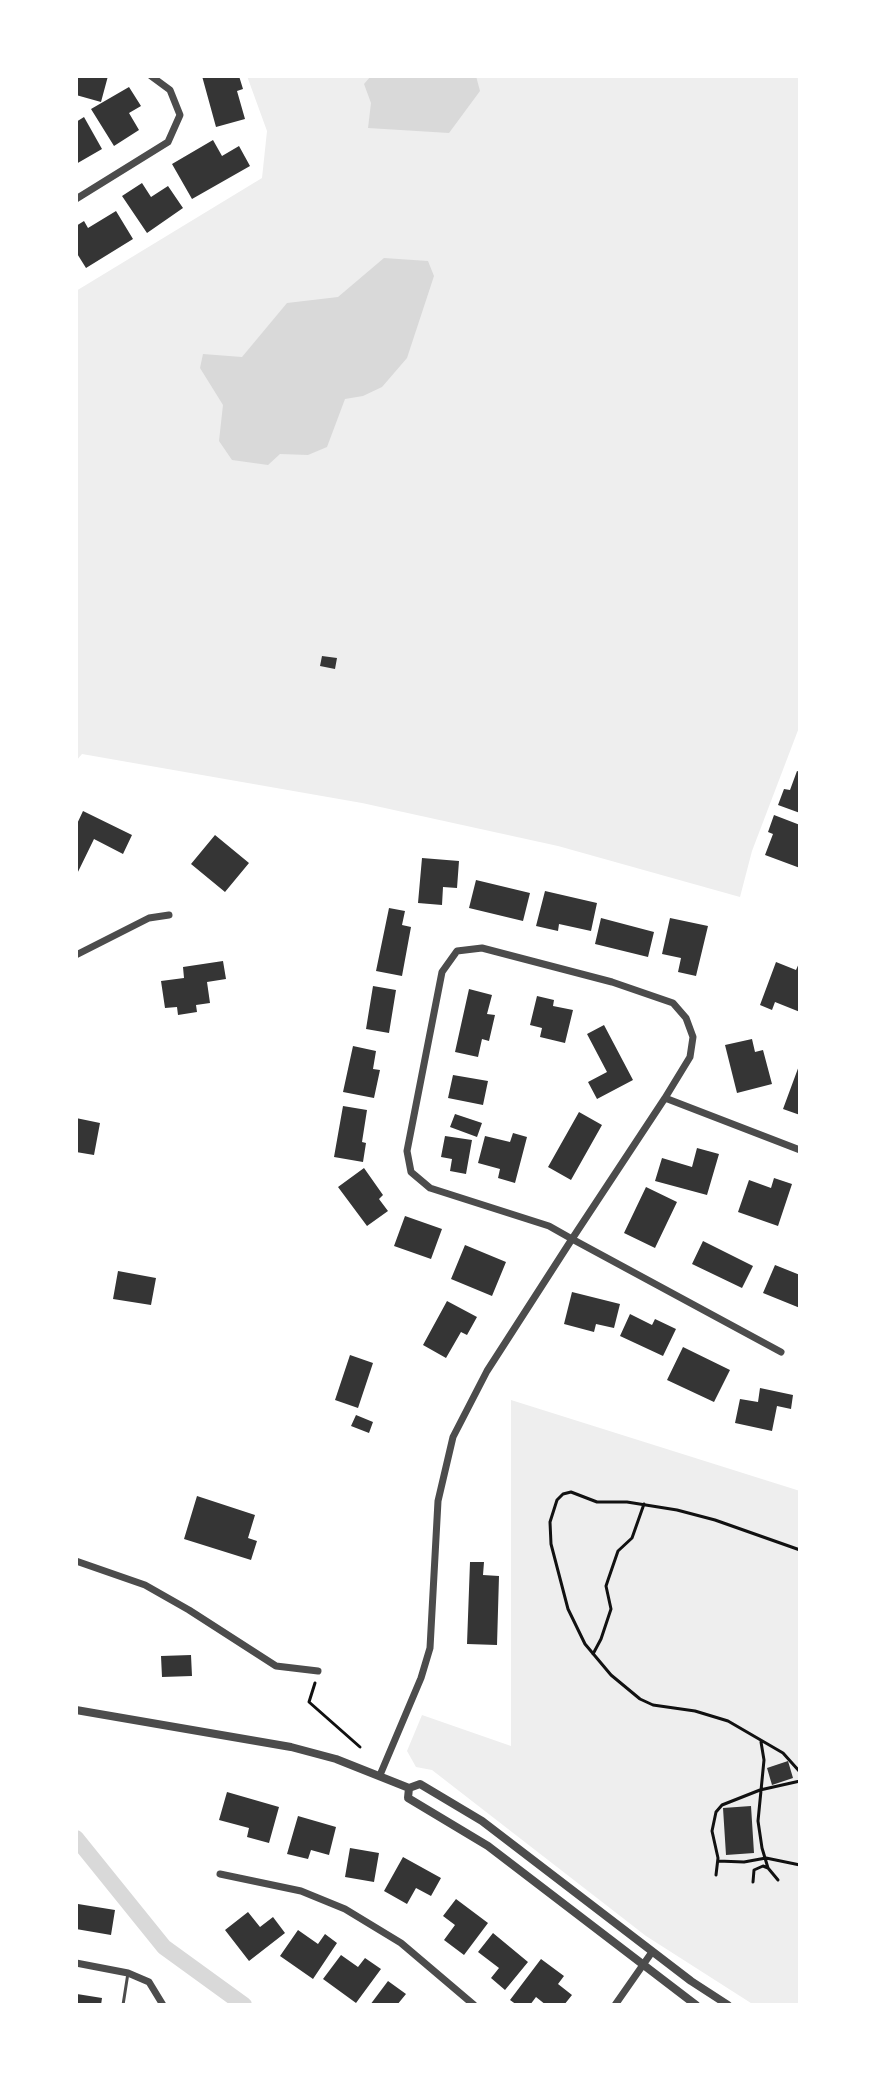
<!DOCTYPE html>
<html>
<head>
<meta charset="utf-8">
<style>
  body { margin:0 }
  #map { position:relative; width:876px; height:2081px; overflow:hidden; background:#fff; font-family:"Space Grotesk",sans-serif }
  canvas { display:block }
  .frame { position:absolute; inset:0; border:78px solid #fff; pointer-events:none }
</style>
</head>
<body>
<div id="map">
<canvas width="876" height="2081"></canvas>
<div class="frame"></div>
</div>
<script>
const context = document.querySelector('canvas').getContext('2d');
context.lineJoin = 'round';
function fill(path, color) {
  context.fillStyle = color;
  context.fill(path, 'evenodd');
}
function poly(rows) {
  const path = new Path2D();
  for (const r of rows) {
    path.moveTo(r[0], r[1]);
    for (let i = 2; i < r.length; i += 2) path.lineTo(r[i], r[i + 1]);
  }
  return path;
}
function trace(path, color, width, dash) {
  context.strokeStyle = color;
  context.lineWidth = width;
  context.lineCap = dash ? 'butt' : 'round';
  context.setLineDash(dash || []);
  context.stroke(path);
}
fill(poly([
  [247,76,800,76,800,725,752,851,740,897,558,846,362,803,82,754,76,761,76,291,262,178,267,131],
  [511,1400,800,1491,800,2005,754,2005,646,1936,432,1770,416,1767,407,1751,422,1715,511,1746]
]), '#eee');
fill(poly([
  [371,76,476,76,480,91,449,133,368,128,371,103,364,84],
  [384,258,428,261,434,276,407,358,382,387,363,396,345,399,327,447,308,455,280,454,268,465,232,460,219,441,223,405,200,368,203,354,242,357,287,303,338,297]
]), '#d9d9d9');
trace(poly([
  [76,1838,164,1947,244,2005]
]), '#d9d9d9', 16);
fill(poly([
  [76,76,108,76,101,102,76,95],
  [202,76,239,76,243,89,237,91,245,119,216,127],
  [129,87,141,106,129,113,139,130,114,146,91,109],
  [84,117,102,149,76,164,76,122],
  [213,140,222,156,239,146,250,166,192,199,172,164],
  [142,183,151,197,168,186,183,208,147,233,122,196],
  [116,211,133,239,86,268,76,252,76,226,84,221,88,228],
  [322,656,337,658,335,669,320,666],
  [797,771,800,772,800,813,778,805,784,789,790,790],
  [83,811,132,835,123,854,94,839,76,876,76,826],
  [774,815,800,825,800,868,765,855,773,834,768,832],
  [215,835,249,863,225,892,191,864],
  [422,858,459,861,457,888,443,887,442,905,418,903],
  [476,880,530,893,523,921,469,908],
  [545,891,597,903,591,931,559,924,558,931,536,926],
  [389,908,405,911,402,925,411,927,402,976,376,971],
  [601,918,654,932,648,957,595,944],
  [670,918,708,926,696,976,678,972,681,958,662,954],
  [223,961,226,979,207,982,210,1003,196,1005,197,1012,178,1015,177,1007,165,1008,161,981,184,978,183,967],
  [800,961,800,1012,775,1002,772,1010,760,1005,776,962,796,970],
  [373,986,396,990,389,1033,366,1029],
  [469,989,492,995,487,1014,495,1015,489,1041,482,1039,478,1057,455,1052],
  [537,996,554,1000,553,1006,573,1010,565,1043,540,1037,542,1028,530,1025],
  [604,1025,633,1080,597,1099,588,1082,607,1072,587,1034],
  [752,1039,755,1052,763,1050,772,1084,737,1093,725,1045],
  [353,1046,376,1051,373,1069,380,1070,374,1098,343,1092],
  [800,1063,800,1115,783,1109],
  [453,1075,488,1081,483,1105,448,1098],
  [343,1106,367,1110,362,1142,366,1143,363,1162,334,1157],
  [579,1112,602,1125,571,1180,548,1167],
  [455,1114,482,1123,477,1137,450,1127],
  [76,1118,100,1123,94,1155,76,1152],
  [513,1133,527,1137,515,1183,498,1178,500,1169,478,1163,485,1136,510,1142],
  [445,1136,472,1140,466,1174,450,1171,452,1159,441,1157],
  [697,1148,719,1154,707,1195,655,1181,662,1158,692,1167],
  [364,1168,383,1195,379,1199,388,1211,367,1226,338,1187],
  [774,1178,792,1184,778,1226,738,1212,749,1180,771,1188],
  [646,1187,677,1202,655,1248,624,1233],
  [405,1216,442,1229,431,1259,394,1246],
  [703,1241,753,1266,742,1288,692,1264],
  [465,1245,506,1262,492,1296,451,1279],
  [775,1265,800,1275,800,1308,763,1293],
  [118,1271,156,1278,151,1305,113,1299],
  [572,1292,620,1304,614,1328,596,1324,594,1332,564,1324],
  [447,1301,477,1317,467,1335,461,1332,446,1358,423,1345],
  [630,1314,652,1325,655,1319,676,1329,663,1356,620,1336],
  [683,1347,730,1370,714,1402,667,1380],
  [350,1355,373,1363,358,1408,335,1400],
  [760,1388,793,1395,791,1409,777,1406,772,1431,735,1423,740,1399,758,1402],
  [356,1415,373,1422,369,1433,351,1426],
  [197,1496,255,1515,248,1538,257,1541,251,1560,184,1539],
  [470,1562,484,1562,483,1575,499,1576,497,1645,467,1644],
  [191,1655,192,1676,162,1677,161,1656],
  [788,1761,793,1778,772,1785,767,1768],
  [227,1792,279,1807,269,1843,247,1837,249,1828,219,1820],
  [751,1806,754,1853,726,1855,723,1808],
  [298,1816,336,1827,329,1855,311,1850,308,1859,287,1854],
  [350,1848,379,1853,374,1882,345,1877],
  [403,1857,441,1878,431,1896,416,1888,407,1904,384,1891],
  [456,1899,488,1923,464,1955,444,1940,455,1925,443,1916],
  [78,1904,115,1910,111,1935,76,1929],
  [248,1912,260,1927,273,1917,285,1933,249,1961,225,1930],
  [298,1930,318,1944,325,1934,337,1943,313,1979,280,1956],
  [493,1933,528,1962,505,1990,491,1978,499,1968,478,1952],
  [341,1955,358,1967,365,1958,381,1969,356,2003,323,1979],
  [541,1959,564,1976,558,1984,572,1995,564,2005,546,2005,536,1997,530,2005,517,2005,510,2000],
  [388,1981,406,1994,397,2005,370,2005],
  [77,1994,102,1998,101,2005,76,2005]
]), '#353535');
trace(poly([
  [800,1550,715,1520,677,1510,627,1502,597,1502,571,1492,563,1494,557,1500,550,1522,551,1544,568,1609,585,1644,611,1675,640,1699,653,1705,695,1711,728,1721,783,1753,800,1772],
  [593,1654,601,1639,611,1609,606,1586,608,1580,618,1551,632,1538,644,1504],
  [315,1683,309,1702,360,1747],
  [761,1742,764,1760,758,1821,762,1848,768,1868],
  [718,1861,744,1862,766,1858,800,1865],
  [716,1875,718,1858,712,1831,716,1812,722,1805,760,1790,800,1781],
  [753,1882,754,1870,763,1866,768,1868,778,1880]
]), '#111', 3);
trace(poly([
  [123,2005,128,1973]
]), '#4c4c4c', 3);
trace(poly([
  [76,199,168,142,180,115,170,90,151,76],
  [76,955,149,918,169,915],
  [665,1098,800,1150],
  [76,1561,145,1585,189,1610,276,1666,318,1671],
  [380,1775,421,1678,430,1648,438,1501,453,1437,487,1371,572,1239,665,1098,690,1057,693,1037,686,1018,673,1003,612,982,482,948,457,951,442,972,407,1151,411,1172,430,1188,549,1226,572,1239,781,1352],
  [220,1874,301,1891,345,1909,401,1943,474,2005],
  [76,1963,128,1973,149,1982,163,2005],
  [615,2005,652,1952]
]), '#4c4c4c', 7);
trace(poly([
  [76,1710,291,1747,336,1759,409,1788],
  [696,2005,488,1846,408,1798,409,1788,420,1784,482,1821,691,1981,728,2005]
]), '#4c4c4c', 8);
</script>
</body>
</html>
